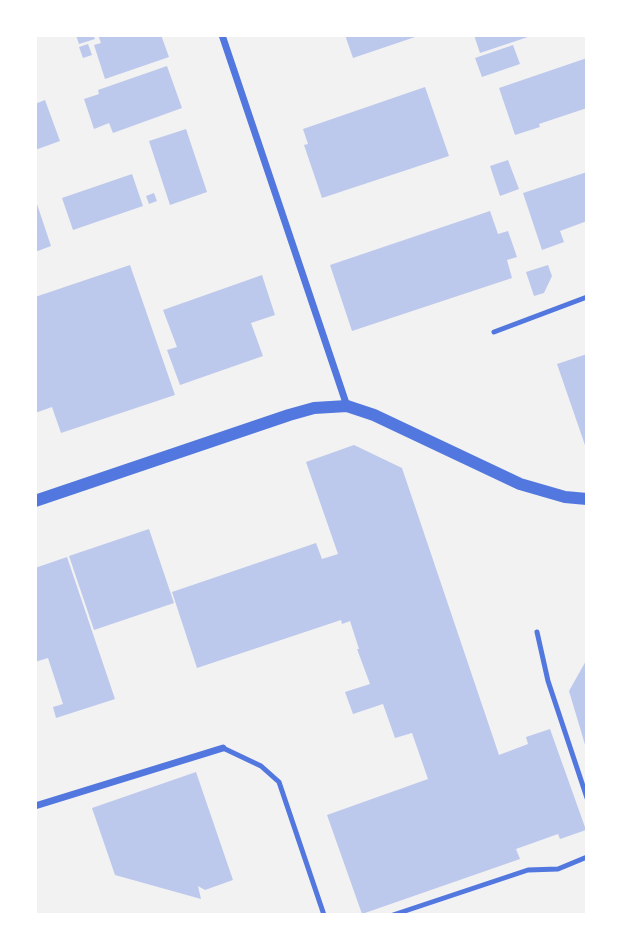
<!DOCTYPE html>
<html>
<head>
<meta charset="utf-8">
<style>
  body { margin:0 }
  #map { position:relative; width:622px; height:950px; overflow:hidden; background:#f2f2f2; font-family:"Nunito Sans",sans-serif }
  canvas { display:block }
  .frame { position:absolute; inset:0; border:37px solid #fff; pointer-events:none }
</style>
</head>
<body>
<div id="map">
<canvas width="622" height="950"></canvas>
<div class="frame"></div>
</div>
<script>
const context = document.querySelector('canvas').getContext('2d');
context.lineJoin = 'round';
function fill(path, color) {
  context.fillStyle = color;
  context.fill(path, 'evenodd');
}
function poly(rows) {
  const path = new Path2D();
  for (const r of rows) {
    path.moveTo(r[0], r[1]);
    for (let i = 2; i < r.length; i += 2) path.lineTo(r[i], r[i + 1]);
  }
  return path;
}
function trace(path, color, width, dash) {
  context.strokeStyle = color;
  context.lineWidth = width;
  context.lineCap = dash ? 'butt' : 'round';
  context.setLineDash(dash || []);
  context.stroke(path);
}
fill(poly([
  [76,35,93,35,95,39,79,44],
  [98,35,161,35,169,57,105,79,94,45,101,43],
  [345,35,421,35,353,58],
  [474,35,534,35,480,53],
  [88,44,92,55,83,58,79,47],
  [513,45,520,64,482,77,475,58],
  [587,58,587,108,539,124,540,127,515,135,499,88],
  [167,66,182,108,113,133,109,123,94,129,84,99,99,94,98,90],
  [425,87,449,156,322,198,304,145,308,144,303,129],
  [45,100,60,141,35,150,35,104],
  [186,129,207,192,170,205,149,141],
  [508,160,519,189,500,196,490,166],
  [587,172,587,221,560,231,564,242,542,250,523,193],
  [132,174,143,206,73,230,62,198],
  [154,193,157,201,149,204,146,196],
  [35,198,51,246,35,252],
  [490,211,498,234,508,231,517,257,507,260,512,278,352,331,330,265],
  [130,265,175,395,61,433,52,407,35,413,35,297],
  [548,265,552,276,544,293,534,296,526,272],
  [262,275,275,315,251,323,263,356,180,385,167,350,177,347,163,310],
  [587,354,587,451,557,364],
  [354,445,402,468,499,755,528,744,526,737,550,729,586,830,560,839,558,834,516,849,520,859,362,914,327,815,428,779,412,733,395,738,383,704,353,714,345,692,370,684,357,649,359,649,350,621,342,624,341,620,197,668,172,592,316,543,322,559,338,554,306,462],
  [149,529,174,603,94,630,69,556],
  [67,557,115,699,56,718,53,707,63,704,48,658,35,662,35,568],
  [587,659,587,748,586,748,569,691],
  [196,772,233,880,205,890,198,886,201,899,115,875,92,808]
]), '#bdc9ec');
trace(poly([
  [494,332,587,297],
  [537,632,548,681,587,798],
  [223,748,261,766,279,782,324,915],
  [393,915,528,870,558,869,587,857]
]), '#5277de', 5);
trace(poly([
  [222,35,347,406],
  [35,806,223,748]
]), '#5277de', 7);
trace(poly([
  [35,501,289,415,314,408,347,406,374,415,520,484,565,497,587,499]
]), '#5277de', 12);
</script>
</body>
</html>
